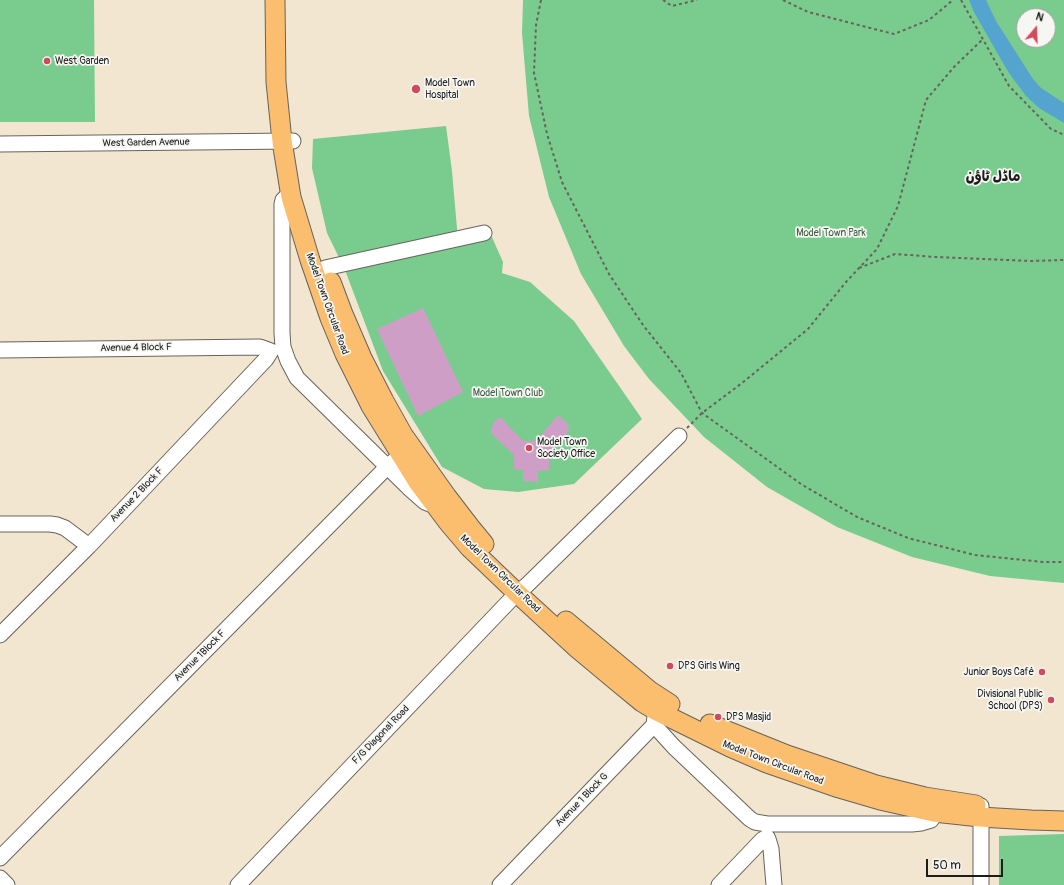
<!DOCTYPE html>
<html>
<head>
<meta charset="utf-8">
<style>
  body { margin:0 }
  #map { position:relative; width:1064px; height:885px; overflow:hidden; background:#f2e6d1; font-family:Pangolin,sans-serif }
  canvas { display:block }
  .north { position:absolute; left:1016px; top:8px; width:40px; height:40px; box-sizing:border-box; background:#f6f6f2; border:1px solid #9f9f9c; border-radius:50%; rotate:19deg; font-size:11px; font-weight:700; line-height:16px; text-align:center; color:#1c1c1c }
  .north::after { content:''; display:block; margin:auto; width:14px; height:18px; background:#d1495b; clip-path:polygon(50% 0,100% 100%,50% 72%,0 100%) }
  .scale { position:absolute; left:926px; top:859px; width:77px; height:18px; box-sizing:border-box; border:2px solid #1c1c1c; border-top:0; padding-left:5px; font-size:12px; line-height:14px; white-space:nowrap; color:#1c1c1c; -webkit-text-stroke:3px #f6f6f2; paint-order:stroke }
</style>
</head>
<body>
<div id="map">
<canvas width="1064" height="885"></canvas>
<div class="north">N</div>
<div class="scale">50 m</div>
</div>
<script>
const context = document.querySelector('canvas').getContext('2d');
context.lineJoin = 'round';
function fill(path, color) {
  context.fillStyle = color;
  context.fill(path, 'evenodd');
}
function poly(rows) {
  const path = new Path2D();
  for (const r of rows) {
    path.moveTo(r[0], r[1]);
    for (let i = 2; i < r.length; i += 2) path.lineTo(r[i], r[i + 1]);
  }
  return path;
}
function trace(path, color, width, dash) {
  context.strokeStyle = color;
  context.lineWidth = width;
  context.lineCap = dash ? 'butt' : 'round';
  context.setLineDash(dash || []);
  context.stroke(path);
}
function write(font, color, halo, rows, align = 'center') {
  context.font = font + ' Pangolin,"Playpen Sans Arabic",sans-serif';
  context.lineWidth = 3.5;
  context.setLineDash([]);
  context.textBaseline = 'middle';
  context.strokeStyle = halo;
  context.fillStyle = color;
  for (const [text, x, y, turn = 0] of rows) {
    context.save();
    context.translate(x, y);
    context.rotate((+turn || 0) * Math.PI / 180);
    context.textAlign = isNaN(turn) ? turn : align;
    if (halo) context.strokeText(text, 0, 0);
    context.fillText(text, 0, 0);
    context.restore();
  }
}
fill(poly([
  [0,0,94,0,95,122,0,122],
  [523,0,1064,0,1064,583,990,576,912,557,837,527,767,487,704,437,649,379,624,346,581,274,549,197,529,116,522,33],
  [1024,16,1048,16,1048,40,1024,40],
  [446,126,452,171,458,240,487,226,503,262,502,273,530,282,574,321,642,419,574,484,518,492,484,489,442,467,383,371,345,270,327,233,312,168,313,139],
  [1064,834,1064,885,999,885,999,836]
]), '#79cc8e');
fill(poly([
  [969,0,986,0,996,21,1033,79,1041,88,1064,103,1064,123,1039,108,1026,96,1009,73,999,56,974,12]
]), '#55a4cf');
fill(poly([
  [423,308,463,392,418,416,377,329],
  [558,415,567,423,569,429,566,435,549,456,549,470,538,471,538,482,523,481,523,470,514,469,514,455,494,436,491,432,493,423,500,417,523,441,536,441]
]), '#cf9ec7');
const minor = poly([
  [0,144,293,141],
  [291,197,286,197,283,200,282,204,282,333,283,347,288,361,297,378,409,488,425,502,430,504],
  [325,268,484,233],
  [0,350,260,347,271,351],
  [0,524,50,524,57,525,65,528,89,546],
  [0,635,89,546,266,359,271,351],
  [654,725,674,747,750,819,755,822,767,824,912,824,921,823,931,820,933,817,934,812],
  [981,806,981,885],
  [767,837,768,839,771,849,774,885],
  [0,858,387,467,401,455],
  [0,878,7,885],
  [238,885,517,593,526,586,679,436],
  [500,885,654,725,655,716],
  [719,885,762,840,767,837]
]);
const major = poly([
  [275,0,276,82,282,141,291,197,310,260,330,318,345,354,371,406,418,482,448,522,470,548,517,593,578,649,620,684,642,702,657,711,730,747,767,763,839,788,880,800,934,812,980,817,1031,820,1064,821],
  [331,282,343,314,362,358,384,401,403,435,447,497,470,527,484,544],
  [566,621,650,691,670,704],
  [710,724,787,755,876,785,925,797,976,805]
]);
trace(minor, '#67635b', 17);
trace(major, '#67635b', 21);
trace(poly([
  [541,0,536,25,534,73,547,134,562,182,609,274,643,325,681,373,702,413,801,484,857,517,908,538,975,555,1043,562,1064,562],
  [663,0,672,6,697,0],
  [783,0,808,12,894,34,929,20,953,0],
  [961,0,1009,86,1051,129,1064,135],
  [859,268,895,254,936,257,1031,261,1064,260],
  [687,428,702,413,742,383,808,329,846,282,877,249,898,206,926,100,954,67,983,39]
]), '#67635b', 2, [3, 3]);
trace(minor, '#fff', 15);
trace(major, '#fbbd6e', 19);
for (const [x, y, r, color] of [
  [47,61,4,"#d1495b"],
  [416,89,5,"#d1495b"],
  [529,448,4,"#d1495b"],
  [670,666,4,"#d1495b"],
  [1042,672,4,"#d1495b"],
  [1051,700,4,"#d1495b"],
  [718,717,4,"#d1495b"]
]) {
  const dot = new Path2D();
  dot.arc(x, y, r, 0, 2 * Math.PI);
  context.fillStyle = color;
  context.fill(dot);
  trace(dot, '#f6f6f2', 1.5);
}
write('10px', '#1c1c1c', '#f6f6f2', [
  ["West Garden",55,61],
  ["Model Town",425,83],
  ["Hospital",425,95],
  ["Model Town",537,442],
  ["Society Office",537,454],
  ["DPS Girls Wing",678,666],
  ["Junior Boys Café",1034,672,"right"],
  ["Divisional Public",1043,694,"right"],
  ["School (DPS)",1043,706,"right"],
  ["DPS Masjid",726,717]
], 'left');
write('10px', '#1c1c1c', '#f6f6f2', [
  ["West Garden Avenue",146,143,-1],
  ["Model Town Circular Road",327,304,70],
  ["Avenue 4 Block F",136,348,-1],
  ["Avenue 2 Block F",137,495,-46],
  ["Model Town Circular Road",500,574,44],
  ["Avenue 1Block F",200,656,-45],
  ["F/G Diagonal Road",381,735,-46],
  ["Model Town Circular Road",773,763,21],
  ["Avenue 1 Block G",582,800,-46]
]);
write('10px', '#3d5a44', '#f6f6f2', [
  ["Model Town Park",831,233],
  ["Model Town Club",508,393]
]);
write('bold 14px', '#1c1c1c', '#f6f6f2', [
  ["ماڈل ٹاؤن",993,177]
]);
</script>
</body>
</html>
